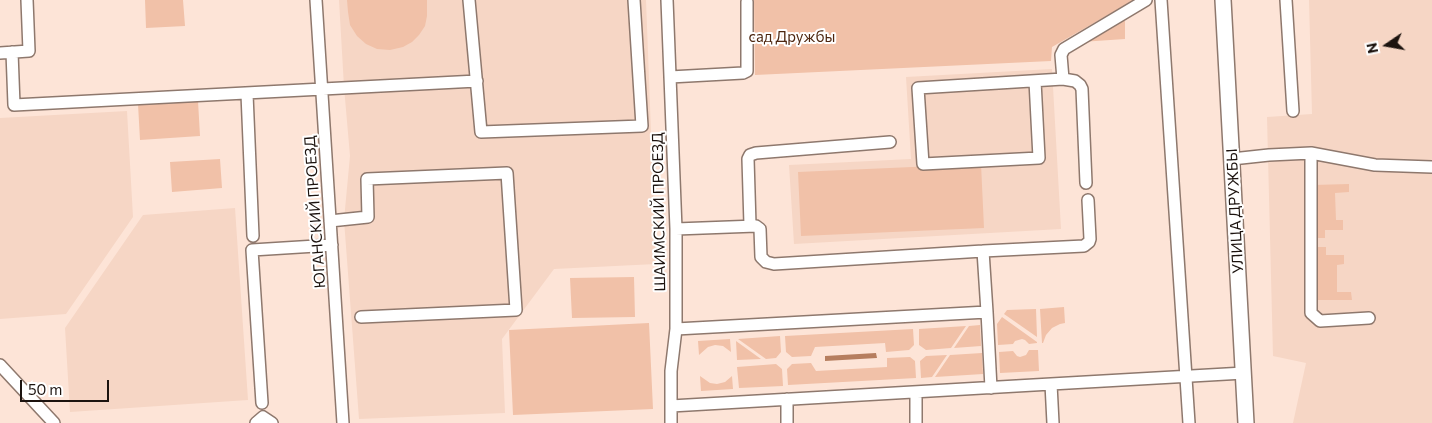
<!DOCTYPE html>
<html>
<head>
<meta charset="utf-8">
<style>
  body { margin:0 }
  #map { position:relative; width:1432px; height:423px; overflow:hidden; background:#fde4d7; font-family:Commissioner,sans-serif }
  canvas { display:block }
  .north { position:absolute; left:1362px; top:20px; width:50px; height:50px; -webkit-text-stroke:4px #fff; paint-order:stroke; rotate:258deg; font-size:14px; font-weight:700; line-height:20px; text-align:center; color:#1c130f }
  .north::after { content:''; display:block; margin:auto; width:18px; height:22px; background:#1c130f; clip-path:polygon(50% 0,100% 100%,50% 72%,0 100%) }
  .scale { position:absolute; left:20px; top:380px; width:89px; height:22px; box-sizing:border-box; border:2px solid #1c130f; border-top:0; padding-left:6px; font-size:15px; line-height:18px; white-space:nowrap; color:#1c130f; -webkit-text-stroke:4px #fff; paint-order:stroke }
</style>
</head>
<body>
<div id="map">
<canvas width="1432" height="423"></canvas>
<div class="north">N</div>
<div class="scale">50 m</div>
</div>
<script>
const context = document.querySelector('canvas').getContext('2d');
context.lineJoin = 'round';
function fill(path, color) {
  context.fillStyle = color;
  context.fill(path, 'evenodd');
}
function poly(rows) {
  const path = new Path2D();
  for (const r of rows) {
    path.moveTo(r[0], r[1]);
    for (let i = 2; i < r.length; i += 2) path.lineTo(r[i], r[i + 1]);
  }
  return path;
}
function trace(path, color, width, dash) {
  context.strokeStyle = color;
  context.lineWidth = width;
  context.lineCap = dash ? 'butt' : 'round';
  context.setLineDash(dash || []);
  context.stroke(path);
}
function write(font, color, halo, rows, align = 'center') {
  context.font = font + ' Commissioner,sans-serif';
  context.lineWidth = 4;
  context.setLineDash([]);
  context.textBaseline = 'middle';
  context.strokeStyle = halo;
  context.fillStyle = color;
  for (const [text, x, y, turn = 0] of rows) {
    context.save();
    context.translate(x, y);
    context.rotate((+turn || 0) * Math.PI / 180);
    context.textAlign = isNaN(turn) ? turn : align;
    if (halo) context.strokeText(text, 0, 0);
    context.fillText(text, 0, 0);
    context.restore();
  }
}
fill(poly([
  [339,0,646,0,656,264,554,269,502,339,505,413,359,419,344,220,350,156,344,87],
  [1309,0,1432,0,1432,423,1293,423,1306,363,1273,356,1267,117,1312,114],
  [1052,69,1061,229,794,244,789,165,911,159,906,77],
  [127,111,133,217,66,314,0,319,0,118],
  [235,208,248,400,70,412,65,328,143,215]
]), '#f6d6c5');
fill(poly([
  [145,0,183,0,185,26,146,28],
  [347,0,427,0,427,16,425,26,419,35,412,42,403,47,390,50,377,49,366,44,357,36,350,25,348,12],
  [754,0,1134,0,1052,47,1051,61,755,75],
  [1116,21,1125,21,1125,39,1081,42],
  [198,101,200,136,140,140,138,104],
  [220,159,222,188,172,192,170,162],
  [981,164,984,228,801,236,798,172],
  [1349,184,1349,192,1335,193,1336,220,1343,220,1343,230,1325,230,1325,238,1314,238,1313,185],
  [1314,247,1326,247,1326,255,1344,255,1344,264,1337,265,1337,292,1351,292,1352,300,1315,300],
  [634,277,635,317,572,318,570,278],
  [1064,307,1065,323,1060,324,1052,328,1046,335,1043,343,1042,343,1040,309],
  [1036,309,1037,337,1004,314,1007,310],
  [1002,317,1037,342,1037,343,1029,344,1025,340,1022,339,1015,341,1013,344,998,345,997,324],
  [649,323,653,409,513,415,509,330],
  [980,325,981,346,954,348,969,326],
  [966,326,951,348,926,350,919,345,919,329],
  [913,329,914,345,909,350,886,352,885,343,815,347,811,356,792,357,786,352,785,336],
  [780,336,781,352,776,358,766,359,738,339],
  [730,339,731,352,723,346,715,345,708,347,699,355,698,341],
  [736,341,761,359,737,360],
  [1029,350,1038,350,1039,371,1000,373,999,352,1013,351,1017,356,1020,357,1026,355],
  [982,353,983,374,935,377,950,355],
  [947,355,932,377,921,378,920,361,926,356],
  [910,357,915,361,916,378,788,385,787,369,792,364,811,363,816,371,887,367,887,358],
  [776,364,782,369,783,386,739,388,737,367],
  [700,376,710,383,717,384,725,382,732,376,733,389,701,391]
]), '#f1c1a8');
fill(poly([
  [876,353,877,358,825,361,825,356]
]), '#b67e5f');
const minor = poly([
  [316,0,343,423],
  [469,0,481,132,642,126,634,0],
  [667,0,676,229,676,329,671,371,671,423],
  [1161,0,1189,423],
  [1286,0,1293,111],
  [12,52,14,105,477,81],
  [0,53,29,51,27,0],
  [670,77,743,73,747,71,747,2],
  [1035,81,1039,158,923,164,918,88,1063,79],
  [247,94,253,236],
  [1311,153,1311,313,1320,321,1369,318],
  [1232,159,1269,155,1311,153,1375,165,1432,167],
  [1086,183,1082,89,1080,85,1075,81,1063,79,1061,55,1064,49,1146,0],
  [330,221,368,217,367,179,507,173,516,310,361,317],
  [750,225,748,159,750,155,756,153,890,142],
  [676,229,756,226,760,229,761,257,766,262,774,264,983,251],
  [987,312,983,251,1084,246,1089,242,1090,239,1088,200],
  [676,329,987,312,991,388],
  [0,365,54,423],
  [1051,384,1244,373],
  [787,399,787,423],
  [262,403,252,250,332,245],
  [671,406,1051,384,1053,423],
  [256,423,263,417,272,423],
  [916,423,916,392]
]);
const major = poly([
  [1223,0,1246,423]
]);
trace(minor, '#8e786d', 14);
trace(major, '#8e786d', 18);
trace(minor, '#fff', 11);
trace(major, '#fff', 15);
write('15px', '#4e2710', '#fff', [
  ["сад Дружбы",792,37]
]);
write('15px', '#1c130f', '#fff', [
  ["УЛИЦА ДРУЖБЫ",1235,211,-93],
  ["ЮГАНСКИЙ ПРОЕЗД",315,212,-94],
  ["ШАИМСКИЙ ПРОЕЗД",659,212,-91]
]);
</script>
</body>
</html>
